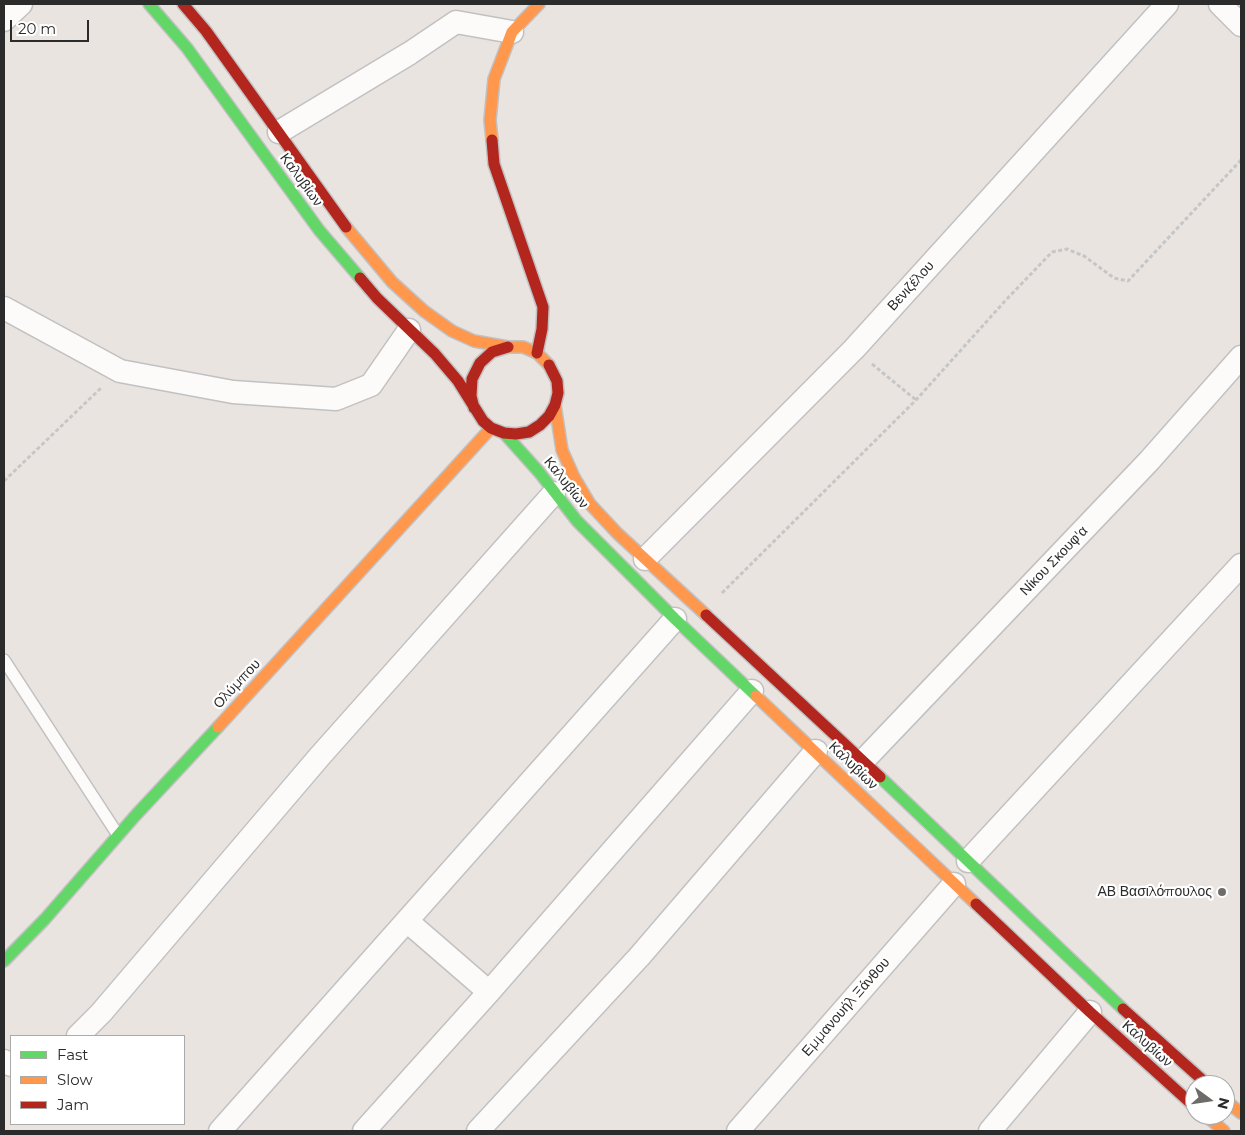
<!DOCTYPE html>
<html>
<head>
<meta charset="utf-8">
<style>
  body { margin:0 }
  #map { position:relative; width:1245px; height:1135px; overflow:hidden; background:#e9e4e0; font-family:Montserrat,sans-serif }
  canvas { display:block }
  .frame { position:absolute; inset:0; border:5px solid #2b2b2b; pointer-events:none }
  .legend { position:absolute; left:10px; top:1035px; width:175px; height:90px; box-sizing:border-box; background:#fff; border:1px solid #aaa; margin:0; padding:6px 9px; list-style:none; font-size:15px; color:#2b2b2b }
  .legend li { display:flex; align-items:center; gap:10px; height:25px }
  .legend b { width:25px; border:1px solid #aaa }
  .north { position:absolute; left:1185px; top:1075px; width:50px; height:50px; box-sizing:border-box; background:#fff; border:1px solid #aaa; border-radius:50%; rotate:104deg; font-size:14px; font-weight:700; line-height:20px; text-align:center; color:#2b2b2b }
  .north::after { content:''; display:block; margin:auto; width:18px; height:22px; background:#6e6c6a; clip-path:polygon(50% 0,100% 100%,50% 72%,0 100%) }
  .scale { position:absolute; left:10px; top:20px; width:79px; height:22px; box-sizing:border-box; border:2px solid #2b2b2b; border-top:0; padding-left:6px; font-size:15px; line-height:18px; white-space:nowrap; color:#2b2b2b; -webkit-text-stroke:4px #fff; paint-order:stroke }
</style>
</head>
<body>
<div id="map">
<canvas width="1245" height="1135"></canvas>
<div class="frame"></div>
<ul class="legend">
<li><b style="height:6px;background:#63d668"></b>Fast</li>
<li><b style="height:6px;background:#ff974d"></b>Slow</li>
<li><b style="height:6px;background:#b3261e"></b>Jam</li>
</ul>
<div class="north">N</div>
<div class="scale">20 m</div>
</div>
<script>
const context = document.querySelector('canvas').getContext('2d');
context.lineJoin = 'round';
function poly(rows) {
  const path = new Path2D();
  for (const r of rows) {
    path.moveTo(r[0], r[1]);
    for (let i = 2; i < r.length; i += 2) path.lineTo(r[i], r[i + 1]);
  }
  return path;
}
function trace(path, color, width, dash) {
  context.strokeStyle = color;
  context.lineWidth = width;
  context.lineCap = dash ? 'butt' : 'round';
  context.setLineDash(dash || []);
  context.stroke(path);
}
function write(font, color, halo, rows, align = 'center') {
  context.font = font + ' Montserrat,sans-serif';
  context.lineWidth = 4.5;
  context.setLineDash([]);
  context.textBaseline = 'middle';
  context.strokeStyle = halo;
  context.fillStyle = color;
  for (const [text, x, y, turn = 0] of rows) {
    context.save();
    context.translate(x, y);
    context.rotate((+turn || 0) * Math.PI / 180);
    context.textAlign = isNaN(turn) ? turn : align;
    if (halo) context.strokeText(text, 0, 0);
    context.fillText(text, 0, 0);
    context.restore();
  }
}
const lane = poly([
  [4,660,118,835]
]);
const street = poly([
  [1220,4,1241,25],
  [4,20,21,4],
  [279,132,410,53,456,22,512,32],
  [4,308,120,371,233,392,336,399,371,385,409,330],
  [645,559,854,349,1167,4],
  [863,761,1149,461,1241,357],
  [968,861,1241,565],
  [407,921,489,992],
  [78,1036,101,1013,320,756,554,493],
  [4,1061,11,1065],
  [220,1131,675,619],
  [364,1131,489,992,752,691],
  [478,1131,639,957,816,751],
  [738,1131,954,884],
  [990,1131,1090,1012]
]);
const fast = poly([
  [149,4,187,48,319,230,360,278],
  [504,433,539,472,577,521,675,619,756,696],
  [880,777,1123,1009],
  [4,961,45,919,135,816,218,727]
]);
const slow = poly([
  [492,140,490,120,494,79,512,32,539,4],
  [346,227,392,282,424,311,452,331,474,341,508,347,523,347,537,353,549,365],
  [555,405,562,450,574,477,590,504,617,533,706,615],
  [756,696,976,904],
  [218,727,491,428],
  [1225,1100,1241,1113],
  [1205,1115,1224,1131]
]);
const jam = poly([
  [183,4,206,31,346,227],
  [492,140,494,164,543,307,542,329,537,353],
  [360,278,377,298,435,354,458,381,483,421,491,428,504,433,516,434,529,432,540,425,549,416,555,405,558,393,557,381,549,365],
  [474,408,471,396,472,379,480,363,492,352,508,347],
  [706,615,880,777],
  [976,904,1090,1012,1195,1107],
  [1123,1009,1208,1085]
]);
trace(lane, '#c2c1c2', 14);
trace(street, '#c2c1c2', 25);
trace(fast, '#c2c1c2', 14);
trace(slow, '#c2c1c2', 14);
trace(jam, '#c2c1c2', 14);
trace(poly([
  [872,364,916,400],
  [4,481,101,388],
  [722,593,916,400,1005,301,1052,252,1067,249,1084,256,1114,278,1128,281,1241,160]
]), '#c6c6c6', 3, [4, 2.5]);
trace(lane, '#fcfbfa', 11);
trace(street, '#fcfbfa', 22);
trace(fast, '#63d668', 11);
trace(slow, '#ff974d', 11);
trace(jam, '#b3261e', 11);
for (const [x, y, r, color] of [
  [1222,892,5,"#6e6c6a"]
]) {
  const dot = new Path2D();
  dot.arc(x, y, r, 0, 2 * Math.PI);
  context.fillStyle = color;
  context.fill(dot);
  trace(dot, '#fff', 2);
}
write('14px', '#2b2b2b', '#fff', [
  ["Καλυβίων",301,180,54],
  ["Βενιζέλου",911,286,-48],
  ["Καλυβίων",566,483,51],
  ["Νίκου Σκουφ'α",1054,561,-46],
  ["Ολύμπου",237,684,-47],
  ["Καλυβίων",853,766,44],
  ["Εμμανουήλ Ξάνθου",846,1007,-49],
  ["Καλυβίων",1147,1044,42]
]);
write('14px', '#2b2b2b', '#fff', [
  ["ΑΒ Βασιλόπουλος",1212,892]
], 'right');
</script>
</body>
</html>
